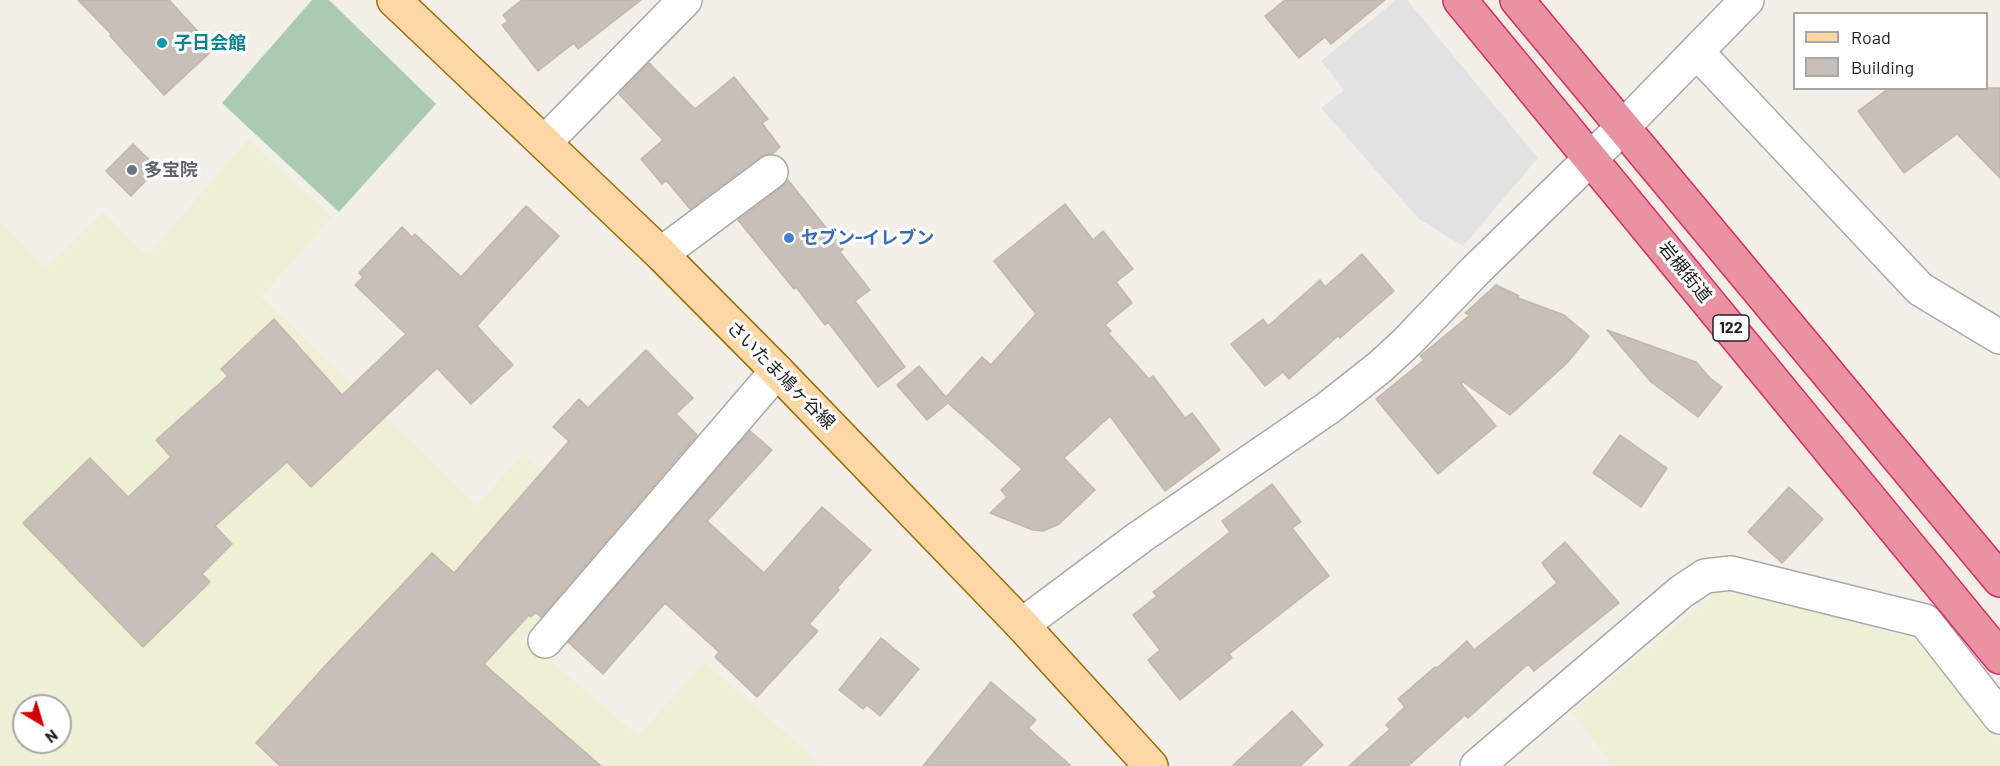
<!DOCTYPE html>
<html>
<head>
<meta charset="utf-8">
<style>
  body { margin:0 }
  #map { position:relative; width:2000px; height:766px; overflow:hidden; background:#f2efe9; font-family:Barlow,sans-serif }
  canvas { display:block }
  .legend { position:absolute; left:1793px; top:12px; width:195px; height:78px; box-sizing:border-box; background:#fff; border:2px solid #a7a7a7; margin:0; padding:8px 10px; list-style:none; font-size:18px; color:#222 }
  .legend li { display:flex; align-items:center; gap:12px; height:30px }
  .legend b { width:30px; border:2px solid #a7a7a7 }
  .north { position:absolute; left:12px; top:694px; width:60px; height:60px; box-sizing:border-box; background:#fff; border:2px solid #a7a7a7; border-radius:50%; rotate:142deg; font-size:16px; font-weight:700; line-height:24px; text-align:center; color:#222 }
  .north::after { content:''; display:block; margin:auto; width:21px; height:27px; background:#d40000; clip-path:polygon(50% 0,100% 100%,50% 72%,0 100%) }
</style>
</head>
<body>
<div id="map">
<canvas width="2000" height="766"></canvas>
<ul class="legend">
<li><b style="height:8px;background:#fcd6a4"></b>Road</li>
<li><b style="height:16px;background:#c7bfb8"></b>Building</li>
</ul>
<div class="north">N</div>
</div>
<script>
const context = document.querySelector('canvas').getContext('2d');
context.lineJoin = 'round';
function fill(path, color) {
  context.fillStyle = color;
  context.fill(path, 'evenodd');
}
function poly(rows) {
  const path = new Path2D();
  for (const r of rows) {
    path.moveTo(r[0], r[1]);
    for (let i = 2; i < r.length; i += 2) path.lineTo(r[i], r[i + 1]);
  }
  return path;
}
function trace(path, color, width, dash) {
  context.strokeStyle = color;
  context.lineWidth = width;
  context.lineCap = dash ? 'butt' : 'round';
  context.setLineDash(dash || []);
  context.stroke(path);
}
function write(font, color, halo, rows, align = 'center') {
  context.font = font + ' Barlow,"Noto Sans JP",sans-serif';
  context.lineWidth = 6;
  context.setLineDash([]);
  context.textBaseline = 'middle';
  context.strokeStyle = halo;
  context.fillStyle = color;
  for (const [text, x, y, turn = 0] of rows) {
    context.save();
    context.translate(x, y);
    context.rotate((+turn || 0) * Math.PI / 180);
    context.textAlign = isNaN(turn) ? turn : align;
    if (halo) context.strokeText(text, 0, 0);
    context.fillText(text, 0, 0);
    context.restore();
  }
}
fill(poly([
  [248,139,332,217,261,297,477,505,523,454,616,534,524,638,638,736,704,662,824,766,0,766,0,221,45,268,104,212,147,256],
  [24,706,60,706,60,742,24,742],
  [1717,592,1751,593,1919,641,1940,663,2000,739,2000,766,1613,766,1572,712]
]), '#eef0d5');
fill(poly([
  [312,0,329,0,436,104,339,212,222,103]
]), '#aacbaf');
fill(poly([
  [1396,0,1407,0,1538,158,1463,246,1419,219,1321,108,1344,90,1321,61]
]), '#e2e2e2');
const building = poly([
  [78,0,169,0,214,49,164,95,110,36,111,34,78,0],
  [522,0,641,0,578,49,574,43,538,71,502,25,508,21,503,15,522,0],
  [1285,0,1385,0,1331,44,1325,37,1299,58,1265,16,1285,0],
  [649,63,695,109,734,77,768,119,762,123,780,147,772,154,760,157,690,209,666,180,662,184,641,159,663,140,619,94,649,63],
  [1889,88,2000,88,2000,178,1957,134,1904,173,1858,111,1889,88],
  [133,144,158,168,131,196,106,171,133,144],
  [788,180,843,249,840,252,870,290,855,301,905,367,878,387,828,322,825,325,796,287,794,289,738,220,782,187,788,180],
  [1065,204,1093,240,1103,231,1133,269,1116,282,1132,303,1105,325,1111,331,1108,333,1149,379,1153,376,1185,418,1192,413,1220,450,1165,491,1110,416,1064,458,1095,490,1059,524,1043,531,1033,530,990,513,1007,497,1001,490,1022,469,948,403,927,420,897,385,919,366,946,397,982,357,991,365,1036,314,994,261,1065,204],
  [526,206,559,236,477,326,513,365,471,404,437,368,311,487,287,462,215,526,232,544,202,574,210,582,143,647,23,523,90,458,128,497,171,457,156,440,228,376,221,369,274,319,342,395,406,334,355,285,363,277,359,273,402,227,412,237,415,234,461,277,526,206],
  [1362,254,1394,291,1340,338,1338,336,1289,379,1283,372,1265,386,1231,344,1263,319,1268,326,1320,280,1325,287,1362,254],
  [1496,285,1519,296,1518,298,1564,315,1589,336,1567,363,1510,415,1463,382,1461,384,1496,426,1438,474,1376,399,1424,360,1420,356,1470,315,1465,313,1496,285],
  [1607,330,1696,362,1710,378,1722,387,1698,417,1651,382,1607,330],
  [646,350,693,398,676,414,697,435,541,617,535,612,531,617,529,615,484,664,601,766,280,766,256,743,324,667,432,553,454,573,569,441,553,427,579,399,588,408,646,350],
  [750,431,772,450,707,521,764,573,822,507,871,550,837,588,839,590,809,624,818,631,757,697,715,657,719,652,665,603,603,674,568,642,750,431],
  [1620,435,1667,468,1641,507,1593,473,1620,435],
  [1272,484,1301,522,1292,528,1329,576,1229,654,1232,658,1180,700,1148,660,1160,650,1133,615,1157,596,1153,592,1230,532,1222,521,1272,484],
  [1789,487,1823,519,1782,563,1748,532,1789,487],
  [1565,542,1619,603,1534,671,1528,664,1468,718,1465,715,1408,766,1349,766,1390,729,1386,725,1405,707,1398,699,1435,667,1437,668,1467,641,1474,650,1557,583,1542,563,1565,542],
  [881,638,919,669,880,716,867,705,863,709,839,690,881,638],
  [991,682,1036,720,1028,728,1071,766,923,766,991,682],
  [1292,711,1323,745,1300,766,1232,766,1292,711]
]);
fill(building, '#c7bfb8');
trace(building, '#c4b6ab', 1.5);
const minor = poly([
  [1697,52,1920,289,2000,337],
  [545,142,685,0],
  [661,254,771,172],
  [1022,625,1140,537,1328,408,1380,367,1407,342,1475,271,1622,128,1747,0],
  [545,641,777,371],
  [1477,766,1681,592,1705,576,1731,573,1925,621,2000,717]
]);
const major = poly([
  [394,0,661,254,777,371,1022,625,1151,766]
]);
const highway = poly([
  [1460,0,2000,657],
  [1517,0,2000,580]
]);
trace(minor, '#a9a9a9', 36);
trace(major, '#a06b00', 36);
trace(highway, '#dc2a67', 36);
trace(minor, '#fff', 33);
trace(major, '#fcd6a4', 33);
trace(highway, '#e892a2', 33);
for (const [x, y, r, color] of [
  [162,43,6,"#0f9aa8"],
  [132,170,6,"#6b7280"],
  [789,238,6,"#3f7fe0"]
]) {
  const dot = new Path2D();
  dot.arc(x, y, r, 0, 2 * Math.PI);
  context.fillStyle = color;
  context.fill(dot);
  trace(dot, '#fff', 2);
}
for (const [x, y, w] of [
  [1731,328,36]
]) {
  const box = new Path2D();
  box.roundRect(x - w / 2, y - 13, w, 26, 4.5);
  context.fillStyle = '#fff';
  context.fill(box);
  trace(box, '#222', 1.5);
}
write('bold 16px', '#222', null, [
  ["122",1731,328]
]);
write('bold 18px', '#0d838f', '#fff', [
  ["子日会館",174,43]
], 'left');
write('bold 18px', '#5b616d', '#fff', [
  ["多宝院",144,170]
], 'left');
write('bold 18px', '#366cbe', '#fff', [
  ["セブン-イレブン",801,238]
], 'left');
write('18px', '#222', '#fff', [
  ["岩槻街道",1685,272,51],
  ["さいたま鳩ヶ谷線",781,375,45]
]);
</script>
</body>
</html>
